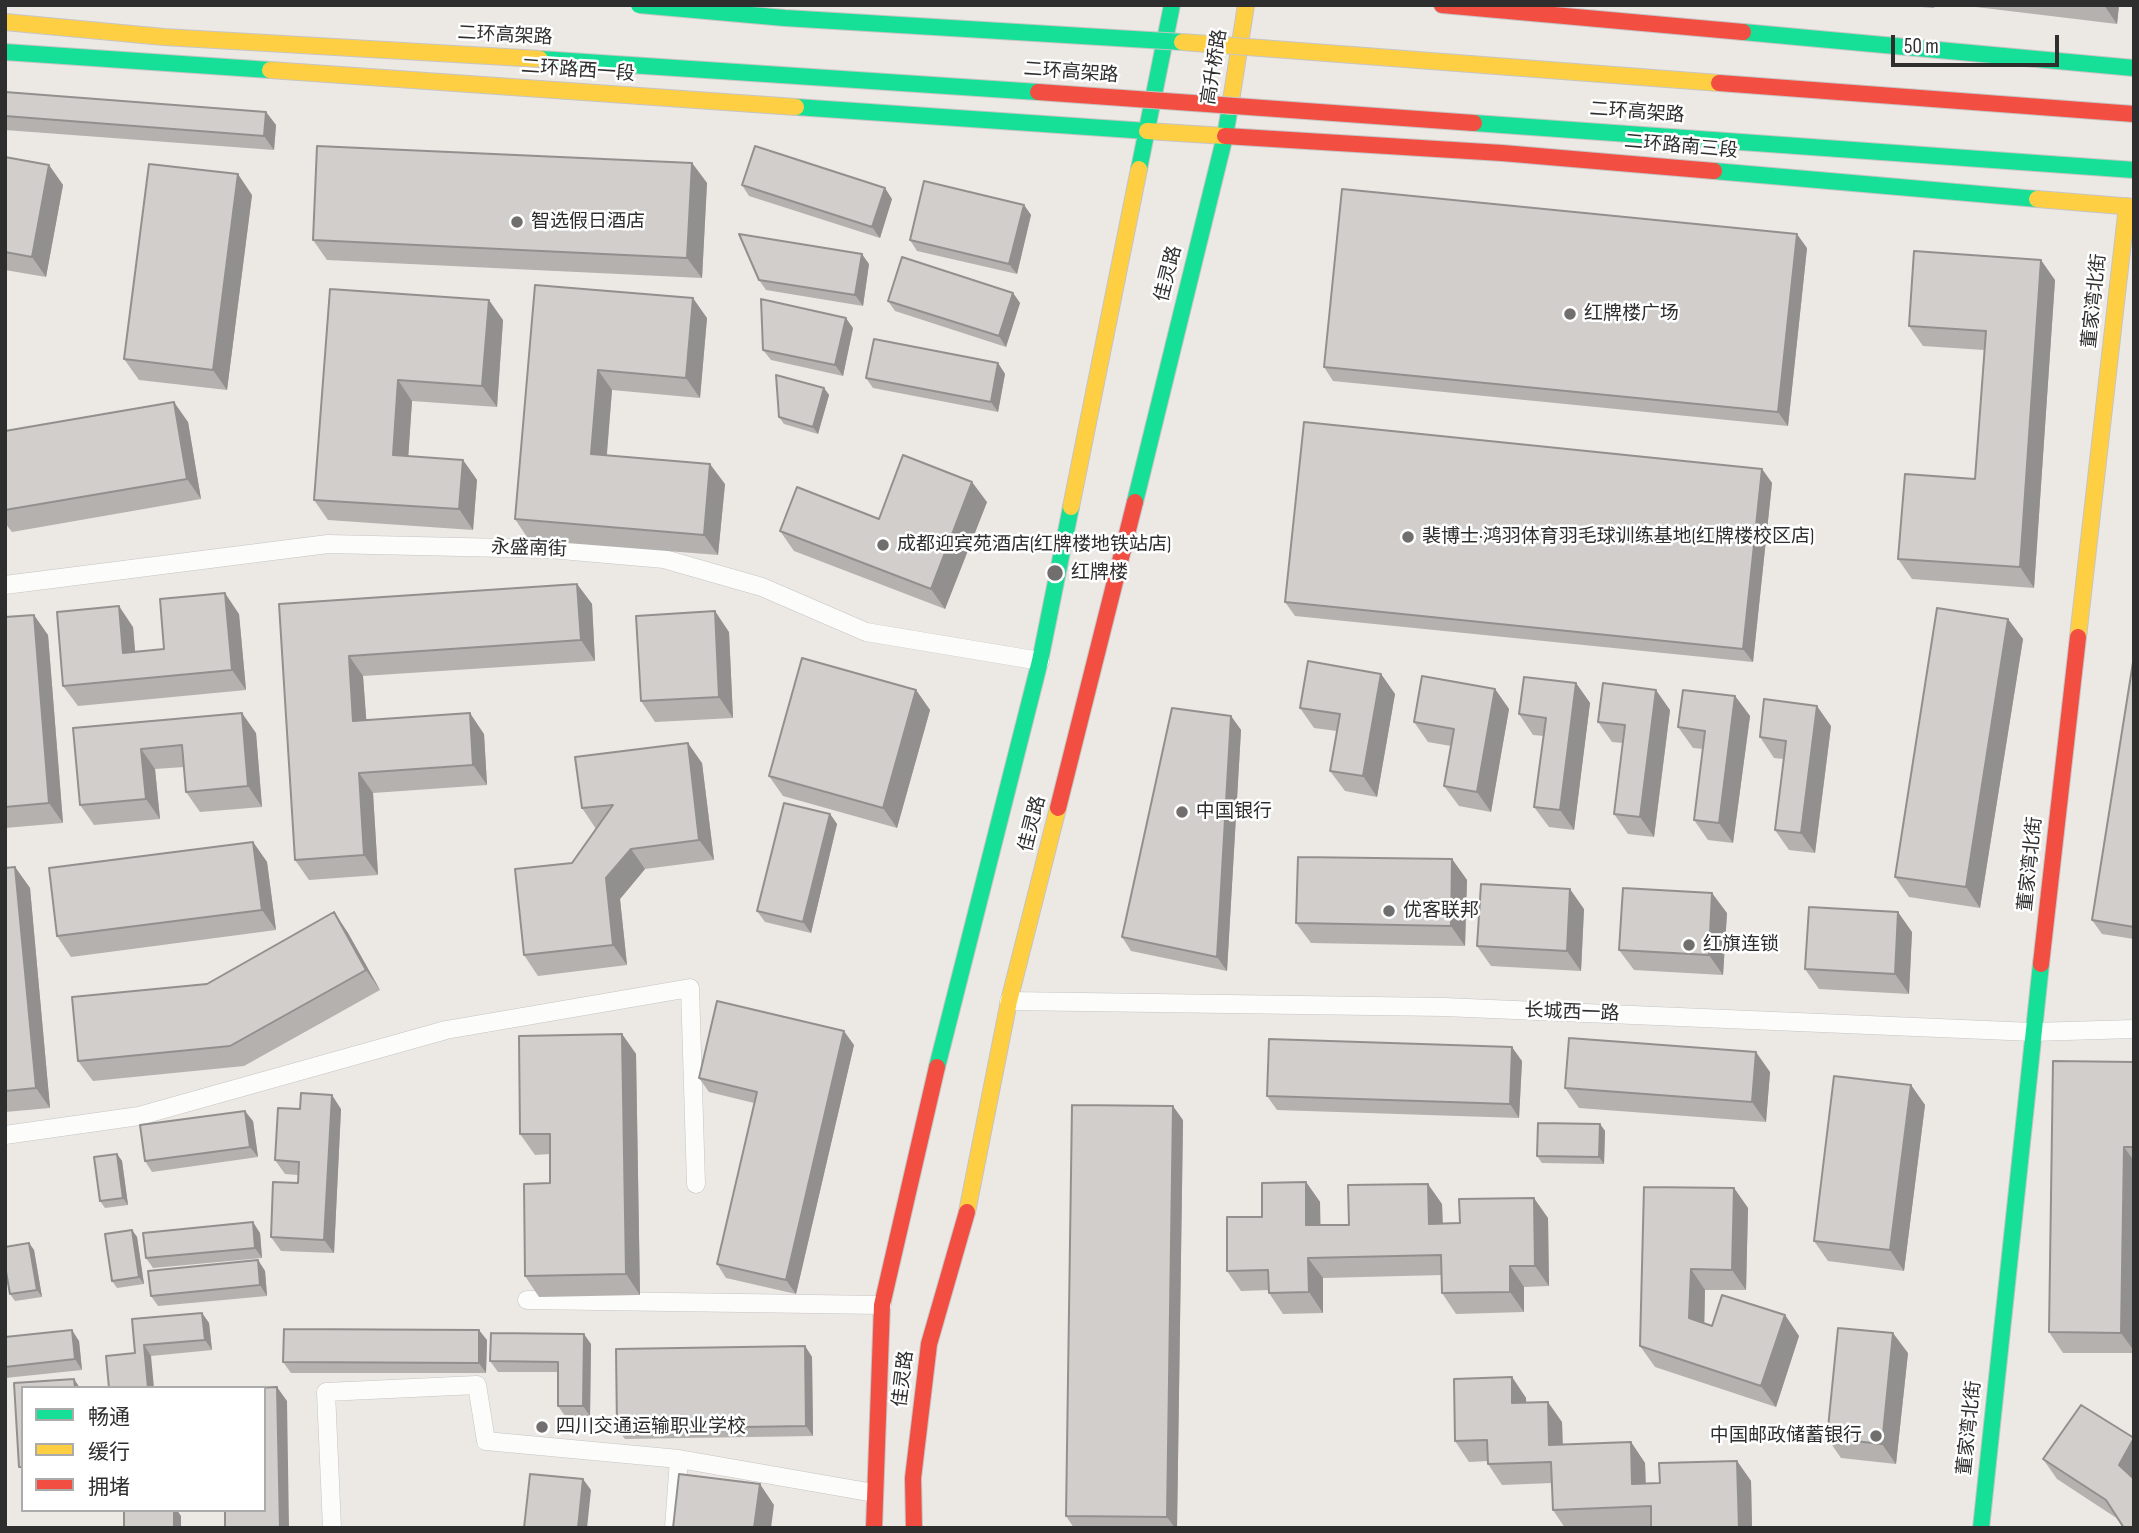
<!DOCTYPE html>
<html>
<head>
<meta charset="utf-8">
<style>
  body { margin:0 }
  #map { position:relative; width:2139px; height:1533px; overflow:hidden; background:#ece8e4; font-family:"Sofia Sans Condensed","Noto Sans SC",sans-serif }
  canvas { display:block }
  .frame { position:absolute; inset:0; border:7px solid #2e2e2e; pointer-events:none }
  .legend { position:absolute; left:21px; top:1386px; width:245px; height:126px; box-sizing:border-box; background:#fff; border:2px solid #ababab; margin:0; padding:9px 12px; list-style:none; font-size:21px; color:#2e2e2e }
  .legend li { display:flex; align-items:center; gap:14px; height:35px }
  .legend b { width:35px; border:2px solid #ababab }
  .scale { position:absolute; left:1891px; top:35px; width:168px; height:32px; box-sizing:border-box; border:4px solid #2e2e2e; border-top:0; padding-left:9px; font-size:21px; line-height:24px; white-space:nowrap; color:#2e2e2e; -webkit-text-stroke:5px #fff; paint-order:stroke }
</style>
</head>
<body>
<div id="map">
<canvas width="2139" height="1533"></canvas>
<div class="frame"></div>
<ul class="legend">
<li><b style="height:9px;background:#16e098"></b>畅通</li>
<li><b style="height:9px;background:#ffcf43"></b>缓行</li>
<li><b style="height:9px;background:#f24e42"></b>拥堵</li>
</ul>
<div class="scale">50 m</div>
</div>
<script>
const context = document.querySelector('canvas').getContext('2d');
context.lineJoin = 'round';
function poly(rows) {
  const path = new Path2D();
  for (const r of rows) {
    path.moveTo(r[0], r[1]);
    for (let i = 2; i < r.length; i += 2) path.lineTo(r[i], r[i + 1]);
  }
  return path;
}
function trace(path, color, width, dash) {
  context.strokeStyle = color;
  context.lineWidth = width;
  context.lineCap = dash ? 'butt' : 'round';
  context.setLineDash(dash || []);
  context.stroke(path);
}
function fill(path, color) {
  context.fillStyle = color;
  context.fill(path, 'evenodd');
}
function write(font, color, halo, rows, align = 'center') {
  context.font = font + ' "Sofia Sans Condensed","Noto Sans SC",sans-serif';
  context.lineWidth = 5;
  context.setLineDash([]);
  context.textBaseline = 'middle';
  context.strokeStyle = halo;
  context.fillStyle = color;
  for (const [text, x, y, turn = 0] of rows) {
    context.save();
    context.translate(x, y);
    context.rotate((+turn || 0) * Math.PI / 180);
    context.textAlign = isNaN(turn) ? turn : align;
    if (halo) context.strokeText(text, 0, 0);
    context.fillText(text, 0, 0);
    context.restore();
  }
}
const street = poly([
  [5,585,328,544,550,549,664,559,762,587,866,632,1040,661],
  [1009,1001,1444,1007,2033,1032,2134,1029],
  [5,1135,139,1116,446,1030,690,988,696,1184],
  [527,1300,882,1305],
  [332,1528,326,1392,477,1385,486,1441,679,1459,874,1493],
  [674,1528,679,1459]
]);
const fast = poly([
  [1743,32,2134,68],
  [5,52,270,70],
  [796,107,1147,131],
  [1139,169,1172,5],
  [1714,171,2037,199],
  [1135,502,1225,136,1230,107],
  [937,1067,1040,661,1071,507],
  [1981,1528,2041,964]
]);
const slow = poly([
  [270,70,796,107],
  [1230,107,1246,5],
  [1147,131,1225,136],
  [2037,199,2134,207],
  [1071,507,1139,169],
  [2078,637,2127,206],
  [967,1212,1009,1001,1058,808]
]);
const jam = poly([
  [1442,5,1743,32],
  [1225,136,1502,153,1714,171],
  [1058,808,1135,502],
  [2041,964,2078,637],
  [874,1528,882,1305,937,1067],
  [914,1528,913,1478,929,1344,967,1212]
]);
trace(street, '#c5c4c5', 19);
trace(fast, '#c5c4c5', 18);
trace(slow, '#c5c4c5', 18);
trace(jam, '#c5c4c5', 18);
trace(street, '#fcfcfb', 18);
trace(fast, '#16e098', 16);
trace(slow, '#ffcf43', 16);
trace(jam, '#f24e42', 16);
const fastBridge = poly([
  [639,5,785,18,1182,42],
  [540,59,1038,92],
  [1474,123,2134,170]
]);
const slowBridge = poly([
  [5,22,164,37,540,59],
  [1182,42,1719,83]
]);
const jamBridge = poly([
  [1719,83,2134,114],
  [1038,92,1474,123]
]);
trace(fastBridge, '#c6c5c4', 18, []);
trace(slowBridge, '#c6c5c4', 18, []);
trace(jamBridge, '#c6c5c4', 18, []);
trace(fastBridge, '#16e098', 16);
trace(slowBridge, '#ffcf43', 16);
trace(jamBridge, '#f24e42', 16);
fill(poly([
  [1898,5,1935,5,1934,8],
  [1974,5,2119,5,2117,24,1976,7],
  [5,92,266,112,276,125,274,150,5,130],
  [5,157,49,165,63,185,46,277,5,270],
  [692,163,707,183,702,278,327,260,313,240],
  [742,185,892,199,880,238,749,196],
  [252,195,227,390,139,380,124,359],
  [1024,205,1031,215,1017,274,917,251,910,240],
  [1807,248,1788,426,1333,381,1324,367],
  [869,264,863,306,766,290,759,280],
  [2055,280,2034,588,1912,579,1898,559,1975,479,1984,350,1923,346,1909,326],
  [535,285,707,318,700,398,612,390,607,455,725,484,718,555,529,540,515,519],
  [330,289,503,320,497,407,412,401,408,456,463,460,477,480,473,530,328,520,314,500],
  [1013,293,1020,303,1006,347,895,311,888,301],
  [853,328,843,376,771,360,763,350],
  [998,363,1005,374,998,412,873,388,866,378],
  [824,388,829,395,818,434,784,424,779,417],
  [188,422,201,499,12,532,5,523,5,431],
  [1762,469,1772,483,1753,662,1295,616,1285,602],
  [987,502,945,609,794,551,780,531,879,519],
  [577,584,592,604,595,661,363,676,366,720,484,734,487,785,373,793,378,875,309,880,295,860,279,604],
  [239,614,246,690,78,706,63,686,133,627,135,652,164,649],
  [5,617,48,635,63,823,5,828],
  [2008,619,2023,639,1980,908,1909,897,1895,877],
  [729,632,733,718,655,722,641,701],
  [2134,656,2134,939,2102,934,2092,920],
  [1381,674,1395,694,1377,797,1345,791,1330,771,1337,731,1314,728,1300,708],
  [1576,683,1590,703,1574,830,1549,827,1534,807,1544,736,1533,735,1519,714],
  [1495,689,1509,709,1491,812,1459,806,1444,786,1451,746,1428,742,1414,722],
  [916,690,930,710,897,828,783,796,769,776],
  [1735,696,1750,716,1733,843,1708,840,1694,820,1703,749,1693,748,1678,727],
  [1670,710,1654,837,1628,834,1614,814,1623,743,1612,742,1598,722],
  [1231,716,1241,730,1227,971,1131,951,1122,937],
  [1831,726,1815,853,1789,850,1775,830,1784,759,1774,758,1760,737],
  [73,728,256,733,262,807,200,812,186,792,184,767,155,769,160,819,94,825,80,805],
  [702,763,714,860,645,869,620,899,627,965,538,976,524,955,596,829,582,808],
  [830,814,837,824,811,933,765,922,757,911],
  [253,842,267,862,276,930,71,957,57,936],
  [1452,859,1467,880,1465,946,1311,943,1296,923],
  [15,867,30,888,50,1108,5,1112,5,868],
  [1584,909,1581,971,1491,966,1477,946],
  [334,912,348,933,380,990,244,1066,93,1081,78,1061,207,984],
  [1727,913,1723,975,1634,970,1619,950],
  [1912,932,1909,994,1819,989,1805,969],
  [622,1034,636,1054,640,1295,539,1297,525,1276,550,1183,550,1154,535,1155,520,1134],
  [854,1045,796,1294,726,1278,717,1264,754,1103,709,1092,699,1078],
  [1522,1061,1519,1118,1277,1110,1267,1096],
  [2134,1062,2134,1353,2063,1353,2049,1332],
  [1770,1072,1766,1122,1579,1108,1565,1088],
  [1911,1085,1925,1105,1904,1271,1828,1261,1814,1241],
  [300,1109,341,1109,334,1253,281,1251,271,1237,298,1183,298,1175,285,1174,275,1160],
  [1183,1120,1177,1528,1074,1528,1066,1516],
  [253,1121,258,1157,152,1172,145,1161],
  [1600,1124,1605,1131,1604,1164,1542,1163,1537,1156],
  [117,1154,122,1161,128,1205,105,1208,100,1201],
  [1306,1182,1320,1202,1320,1225,1349,1225,1442,1204,1443,1223,1548,1218,1549,1286,1524,1287,1524,1312,1456,1314,1442,1293,1442,1275,1323,1278,1323,1313,1283,1314,1269,1293,1269,1290,1241,1291,1227,1271,1262,1217],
  [1734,1188,1748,1208,1746,1290,1705,1290,1704,1323,1712,1326,1785,1315,1799,1336,1776,1407,1655,1367,1640,1346],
  [132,1230,137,1237,144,1284,117,1288,112,1281],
  [260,1233,262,1258,153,1268,146,1258],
  [29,1243,34,1250,42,1297,15,1301,10,1294],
  [258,1260,265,1271,267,1296,158,1306,151,1296],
  [202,1313,209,1323,212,1350,151,1356,135,1353,132,1319],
  [5,1337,79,1341,82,1370,5,1378],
  [487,1340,486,1373,291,1373,283,1362],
  [591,1344,590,1416,565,1416,558,1406,558,1372,498,1372,490,1361],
  [805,1346,812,1357,813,1436,625,1439,617,1429],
  [1908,1353,1896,1464,1841,1458,1827,1438],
  [1512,1377,1526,1398,1526,1403,1562,1422,1563,1445,1631,1442,1645,1463,1646,1484,1660,1483,1737,1461,1751,1481,1752,1528,1651,1528,1651,1527,1565,1528,1553,1510,1552,1483,1502,1485,1488,1464,1488,1461,1469,1462,1455,1441],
  [2081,1405,2118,1519,2057,1479,2043,1459]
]), '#b4b1af');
fill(poly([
  [2104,5,2119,5,2117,24],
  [266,112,276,125,274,150,264,136],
  [692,163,707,183,702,278,687,258],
  [49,165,63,185,46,277,32,257],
  [238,174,252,195,227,390,213,370],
  [885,188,892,199,880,238,872,227],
  [1024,205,1031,215,1017,274,1009,264],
  [1797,234,1807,248,1788,426,1778,412],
  [862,254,869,264,863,306,855,295],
  [2041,260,2055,280,2034,588,2020,567],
  [1013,293,1020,303,1006,347,999,336],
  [693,298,707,318,700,398,686,378],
  [489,300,503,320,497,407,482,386],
  [846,318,853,328,843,376,835,365],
  [998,363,1005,374,998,412,991,402],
  [598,370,612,390,605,474,591,454],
  [398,380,412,401,407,476,393,455],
  [824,388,829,395,818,434,813,427],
  [174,402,188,422,201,499,187,479],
  [463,460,477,480,473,530,459,509],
  [710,464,725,484,718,555,704,535],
  [1762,469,1772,483,1753,662,1743,649],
  [972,482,987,502,945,609,931,589],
  [577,584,592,604,595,661,581,640],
  [225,593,239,614,246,690,232,670],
  [119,606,133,627,137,673,123,653],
  [715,611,729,632,733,718,719,697],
  [34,615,48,635,63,823,49,803],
  [2008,619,2023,639,1980,908,1966,887],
  [349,656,363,676,368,741,353,721],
  [1381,674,1395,694,1377,797,1363,776],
  [1576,683,1590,703,1574,830,1560,810],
  [1495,689,1509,709,1491,812,1477,792],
  [916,690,930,710,897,828,883,808],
  [1656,690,1670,710,1654,837,1640,817],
  [1735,696,1750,716,1733,843,1719,823],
  [1817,706,1831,726,1815,853,1801,833],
  [242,713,256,733,262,807,248,786],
  [470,713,484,734,487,785,473,765],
  [1231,716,1241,730,1227,971,1217,957],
  [688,743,702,763,714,860,699,840],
  [141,749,155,769,160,819,146,799],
  [359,773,373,793,378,875,364,855],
  [830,814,837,824,811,933,803,922],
  [253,842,267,862,276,930,262,910],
  [631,849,645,869,620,899,627,965,613,945,606,878],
  [1452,859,1467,880,1465,946,1451,926],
  [15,867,30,888,50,1108,36,1088],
  [1570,889,1584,909,1581,971,1567,951],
  [1712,893,1727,913,1723,975,1709,955],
  [334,912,348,933,380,990,366,970],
  [1898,912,1912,932,1909,994,1895,974],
  [844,1031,854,1045,796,1294,786,1280],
  [622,1034,636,1054,640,1295,626,1274],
  [1512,1047,1522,1061,1519,1118,1510,1104],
  [1756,1052,1770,1072,1766,1122,1752,1102],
  [1911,1085,1925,1105,1904,1271,1890,1250],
  [332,1095,341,1109,334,1253,324,1240],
  [1173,1106,1183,1120,1177,1528,1175,1528,1167,1517],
  [245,1111,253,1121,258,1157,250,1147],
  [1600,1124,1605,1131,1604,1164,1599,1157],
  [2124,1147,2134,1161,2134,1351,2121,1333],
  [117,1154,122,1161,128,1205,123,1198],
  [1306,1182,1320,1202,1321,1246,1306,1225],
  [1428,1184,1442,1204,1443,1244,1429,1224],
  [1734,1188,1748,1208,1746,1290,1732,1270],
  [1534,1198,1548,1218,1549,1286,1535,1266],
  [253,1222,260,1233,262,1258,255,1248],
  [132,1230,137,1237,144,1284,139,1277],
  [29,1243,34,1250,42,1297,37,1290],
  [1308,1258,1323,1278,1323,1313,1309,1292],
  [258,1260,265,1271,267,1296,260,1285],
  [1510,1266,1524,1287,1524,1312,1510,1292],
  [1691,1269,1705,1290,1704,1339,1689,1318],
  [202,1313,209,1323,212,1350,205,1340],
  [1785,1315,1799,1336,1776,1407,1761,1386],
  [72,1330,79,1341,82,1370,75,1359],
  [479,1330,487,1340,486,1373,479,1363],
  [1893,1333,1908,1353,1896,1464,1882,1444],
  [584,1334,591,1344,590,1416,583,1406],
  [144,1345,151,1356,154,1388,148,1388],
  [805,1346,812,1357,813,1436,806,1426],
  [1512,1377,1526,1398,1527,1423,1512,1403],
  [74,1379,80,1388,75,1388],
  [277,1387,287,1401,289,1528,280,1528],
  [1548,1402,1562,1422,1563,1465,1549,1445],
  [2134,1439,2134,1485,2119,1465],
  [1631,1442,1645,1463,1646,1504,1632,1484],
  [1737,1461,1751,1481,1752,1528,1739,1528],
  [583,1479,591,1490,587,1528,578,1528],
  [760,1484,774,1505,771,1528,754,1528],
  [174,1510,177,1510,181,1516,181,1528,174,1528]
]), '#92908e');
const building = poly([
  [5,92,266,112,264,136,5,116,5,92],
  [317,146,692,163,687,258,313,240,317,146],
  [755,146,885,188,872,227,742,185,755,146],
  [5,157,49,165,32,257,5,252,5,157],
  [149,164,238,174,213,370,124,359,149,164],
  [924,181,1024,205,1009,264,910,240,924,181],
  [1342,189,1797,234,1778,412,1324,367,1342,189],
  [739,234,862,254,855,295,759,280,739,234],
  [1914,251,2041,260,2020,567,1898,559,1905,474,1975,479,1986,331,1909,326,1914,251],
  [902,257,1013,293,999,336,888,301,902,257],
  [535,285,693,298,686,378,598,370,591,454,710,464,704,535,515,519,535,285],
  [330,289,489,300,482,386,398,380,393,455,463,460,459,509,314,500,330,289],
  [761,299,846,318,835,365,763,350,761,299],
  [874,339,998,363,991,402,866,378,874,339],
  [776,375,824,388,813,427,779,417,776,375],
  [174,402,187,479,5,510,5,431,174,402],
  [1304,422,1762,469,1743,649,1285,602,1304,422],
  [903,455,972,482,931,589,780,531,797,487,879,519,903,455],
  [577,584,581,640,349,656,353,721,470,713,473,765,359,773,364,855,295,860,279,604,577,584],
  [225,593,232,670,63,686,57,612,119,606,123,653,164,649,160,599,225,593],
  [1937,608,2008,619,1966,887,1895,877,1937,608],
  [715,611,719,697,641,701,636,616,715,611],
  [34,615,49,803,5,807,5,617,34,615],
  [2134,656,2134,927,2092,920,2134,656],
  [802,658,916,690,883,808,769,776,802,658],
  [1308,661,1381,674,1363,776,1330,771,1340,714,1300,708,1308,661],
  [1422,676,1495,689,1477,792,1444,786,1454,729,1414,722,1422,676],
  [1524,677,1576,683,1560,810,1534,807,1546,718,1519,714,1524,677],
  [1603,683,1656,690,1640,817,1614,814,1625,725,1598,722,1603,683],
  [1683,690,1735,696,1719,823,1694,820,1705,731,1678,727,1683,690],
  [1764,699,1817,706,1801,833,1775,830,1786,741,1760,737,1764,699],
  [1172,708,1231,716,1217,957,1122,937,1172,708],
  [242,713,248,786,186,792,182,745,141,749,146,799,80,805,73,728,242,713],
  [688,743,699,840,631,849,606,878,613,945,524,955,515,869,572,863,613,805,582,808,575,757,688,743],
  [784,803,830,814,803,922,757,911,784,803],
  [253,842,262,910,57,936,49,868,253,842],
  [1298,857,1452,859,1451,926,1296,923,1298,857],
  [15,867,36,1088,5,1091,5,868,15,867],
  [1481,884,1570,889,1567,951,1477,946,1481,884],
  [1623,888,1712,893,1709,955,1619,950,1623,888],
  [1809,907,1898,912,1895,974,1805,969,1809,907],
  [334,912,366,970,230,1046,78,1061,72,997,207,984,334,912],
  [717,1001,844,1031,786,1280,717,1264,757,1092,699,1078,717,1001],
  [622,1034,626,1274,525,1276,524,1184,550,1183,550,1134,520,1134,519,1036,622,1034],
  [1569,1038,1756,1052,1752,1102,1565,1088,1569,1038],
  [1269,1039,1512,1047,1510,1104,1267,1096,1269,1039],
  [2053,1061,2134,1062,2134,1147,2124,1147,2121,1333,2049,1332,2053,1061],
  [1834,1076,1911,1085,1890,1250,1814,1241,1834,1076],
  [301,1093,332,1095,324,1240,271,1237,273,1182,298,1183,299,1162,275,1160,278,1108,300,1109,301,1093],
  [1072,1105,1173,1106,1167,1517,1066,1516,1072,1105],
  [245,1111,250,1147,145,1161,140,1125,245,1111],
  [1538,1123,1600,1124,1599,1157,1537,1156,1538,1123],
  [117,1154,123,1198,100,1201,94,1157,117,1154],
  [1306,1182,1306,1225,1349,1225,1348,1185,1428,1184,1429,1224,1460,1223,1459,1199,1534,1198,1535,1266,1510,1266,1510,1292,1442,1293,1441,1255,1308,1258,1309,1292,1269,1293,1268,1270,1227,1271,1227,1217,1262,1217,1262,1183,1306,1182],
  [1644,1187,1734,1188,1732,1270,1691,1269,1689,1318,1712,1326,1722,1295,1785,1315,1761,1386,1640,1346,1644,1187],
  [253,1222,255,1248,146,1258,143,1233,253,1222],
  [132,1230,139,1277,112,1281,105,1234,132,1230],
  [29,1243,37,1290,10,1294,5,1266,5,1247,29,1243],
  [258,1260,260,1285,151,1296,148,1271,258,1260],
  [202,1313,205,1340,144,1345,148,1388,109,1388,106,1356,135,1353,132,1319,202,1313],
  [1838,1328,1893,1333,1882,1444,1827,1438,1838,1328],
  [284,1329,479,1330,479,1363,283,1362,284,1329],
  [72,1330,75,1359,5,1367,5,1337,72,1330],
  [491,1333,584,1334,583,1406,558,1406,558,1362,490,1361,491,1333],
  [805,1346,806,1426,617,1429,616,1349,805,1346],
  [1512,1377,1512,1403,1548,1402,1549,1445,1631,1442,1632,1484,1660,1483,1659,1463,1737,1461,1739,1528,1651,1528,1651,1506,1553,1510,1551,1462,1488,1464,1487,1440,1455,1441,1454,1379,1512,1377],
  [74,1379,75,1388,23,1388,23,1467,19,1467,14,1383,74,1379],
  [277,1387,280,1528,225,1528,225,1510,264,1510,264,1388,254,1388,277,1387],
  [2081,1405,2134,1438,2119,1465,2134,1479,2134,1528,2124,1528,2106,1500,2043,1459,2081,1405],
  [530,1474,583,1479,578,1528,524,1528,530,1474],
  [679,1474,760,1484,754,1528,673,1528,679,1474],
  [124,1510,174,1510,174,1528,124,1528,124,1510]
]);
fill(building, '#d1cecb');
trace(building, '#92908e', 2);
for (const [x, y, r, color] of [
  [517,222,7,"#706f6e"],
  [1570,314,7,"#706f6e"],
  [1408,537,7,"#706f6e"],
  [883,545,7,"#706f6e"],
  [1055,573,9,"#706f6e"],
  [1182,812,7,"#706f6e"],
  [1389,911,7,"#706f6e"],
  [1689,945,7,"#706f6e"],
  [542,1427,7,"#706f6e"],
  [1876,1436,7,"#706f6e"]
]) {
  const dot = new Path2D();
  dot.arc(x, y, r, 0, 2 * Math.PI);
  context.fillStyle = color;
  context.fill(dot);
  trace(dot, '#fff', 2.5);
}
write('19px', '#2e2e2e', '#fff', [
  ["二环高架路",505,36,3],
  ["高升桥路",1215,67,-81],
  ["二环路西一段",578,71,4],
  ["二环高架路",1071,73,4],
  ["二环高架路",1637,113,4],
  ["二环路南三段",1681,147,5],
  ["佳灵路",1169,274,-76],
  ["董家湾北街",2095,301,-84],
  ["永盛南街",529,549,2],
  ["佳灵路",1033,824,-76],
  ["董家湾北街",2031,864,-84],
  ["长城西一路",1572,1013,2],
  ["佳灵路",904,1379,-83],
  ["董家湾北街",1970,1428,-84]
]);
write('19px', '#2e2e2e', '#fff', [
  ["智选假日酒店",531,222],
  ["红牌楼广场",1584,314],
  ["裴博士·鸿羽体育羽毛球训练基地(红牌楼校区店)",1422,537],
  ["成都迎宾苑酒店(红牌楼地铁站店)",897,545],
  ["红牌楼",1071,573],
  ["中国银行",1196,812],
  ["优客联邦",1403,911],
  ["红旗连锁",1703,945],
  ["四川交通运输职业学校",556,1427],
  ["中国邮政储蓄银行",1862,1436,"right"]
], 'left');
</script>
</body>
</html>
